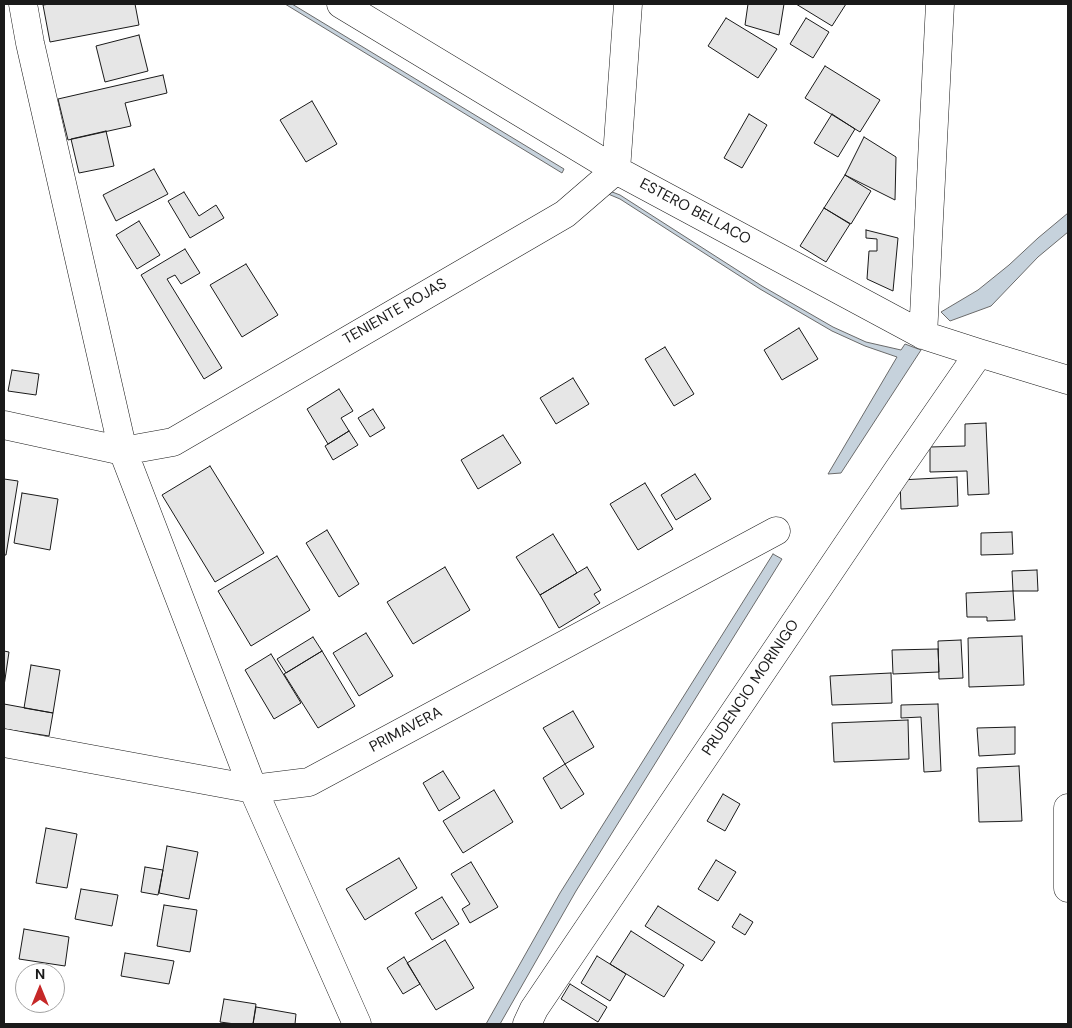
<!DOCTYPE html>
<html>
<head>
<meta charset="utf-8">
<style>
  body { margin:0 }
  #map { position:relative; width:1072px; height:1028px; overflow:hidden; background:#fff; font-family:"DM Sans",sans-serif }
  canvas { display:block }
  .frame { position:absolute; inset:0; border:5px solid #1a1a1a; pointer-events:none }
  .north { position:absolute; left:15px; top:963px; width:50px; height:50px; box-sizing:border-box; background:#fff; border:1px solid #a3a3a3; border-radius:50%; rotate:0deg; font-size:14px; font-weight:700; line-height:20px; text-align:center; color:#1a1a1a }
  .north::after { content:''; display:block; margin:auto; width:18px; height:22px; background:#c62828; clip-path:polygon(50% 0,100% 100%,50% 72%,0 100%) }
</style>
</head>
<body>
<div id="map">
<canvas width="1072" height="1028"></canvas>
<div class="frame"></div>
<div class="north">N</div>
</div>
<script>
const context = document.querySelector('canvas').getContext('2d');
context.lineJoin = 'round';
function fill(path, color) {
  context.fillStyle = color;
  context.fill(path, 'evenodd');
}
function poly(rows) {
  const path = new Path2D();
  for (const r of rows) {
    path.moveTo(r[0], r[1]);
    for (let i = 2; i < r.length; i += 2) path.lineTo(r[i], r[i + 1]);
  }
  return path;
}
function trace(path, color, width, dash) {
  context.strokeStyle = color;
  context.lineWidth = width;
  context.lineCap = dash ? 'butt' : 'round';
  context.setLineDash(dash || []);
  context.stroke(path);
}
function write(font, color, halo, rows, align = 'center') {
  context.font = font + ' "DM Sans",sans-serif';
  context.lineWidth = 4;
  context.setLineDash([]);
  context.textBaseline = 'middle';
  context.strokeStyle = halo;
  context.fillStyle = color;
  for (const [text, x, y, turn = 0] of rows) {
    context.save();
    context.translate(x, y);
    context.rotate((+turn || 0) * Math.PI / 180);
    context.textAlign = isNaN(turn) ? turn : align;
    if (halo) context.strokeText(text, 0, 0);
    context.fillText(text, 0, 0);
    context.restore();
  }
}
const water = poly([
  [285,4,292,4,564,169,562,173,285,4],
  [602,188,620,195,762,286,833,327,866,342,901,350,905,344,921,350,841,473,828,474,897,357,865,346,832,331,760,289,620,199,601,191,602,188],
  [1068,213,1068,232,1038,257,991,306,950,321,941,312,978,290,1009,265,1038,238,1068,213],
  [773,554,782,559,576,891,500,1024,486,1024,560,893,773,554]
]);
fill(water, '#c6d2dc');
trace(water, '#6a6a6a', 1);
const building = poly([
  [50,4,135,4,139,25,50,42,43,5,50,4],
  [748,4,784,4,779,35,745,25,748,4],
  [796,4,846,4,832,26,796,4],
  [726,18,777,49,758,78,708,46,726,18],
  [806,18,829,32,813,58,790,44,806,18],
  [139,35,148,71,105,82,96,46,139,35],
  [825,66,880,100,860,132,805,98,825,66],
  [163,75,167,93,125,103,131,126,68,140,58,99,163,75],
  [312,101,337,144,306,162,280,120,312,101],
  [749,114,767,125,742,168,724,158,749,114],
  [832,114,855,129,838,157,814,143,832,114],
  [106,131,114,166,79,173,71,139,106,131],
  [864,137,896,157,895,200,845,175,864,137],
  [154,169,168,194,116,221,103,195,154,169],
  [845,175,871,191,851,224,824,208,845,175],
  [184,192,199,216,216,205,224,218,190,238,168,201,184,192],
  [824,208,850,224,826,262,800,246,824,208],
  [139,221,160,255,137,269,116,235,139,221],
  [866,230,898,238,893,291,867,279,869,251,877,251,877,239,866,238,866,230],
  [185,249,200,273,181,284,175,275,167,279,222,368,204,379,141,275,185,249],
  [246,264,278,315,242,337,210,285,246,264],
  [799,328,818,359,782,380,764,350,799,328],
  [665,347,694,394,674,406,645,359,665,347],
  [12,370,39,374,36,395,8,391,12,370],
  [573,378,589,404,556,424,540,398,573,378],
  [339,389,353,411,341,418,349,431,328,444,307,409,339,389],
  [373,409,385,428,370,437,358,418,373,409],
  [986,423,989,494,968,495,967,471,930,472,930,447,965,446,965,424,986,423],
  [349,431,358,445,333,460,325,446,349,431],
  [503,435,521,463,478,489,461,460,503,435],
  [210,466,264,553,215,582,162,495,210,466],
  [695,474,711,499,676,520,661,495,695,474],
  [957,477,958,506,901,509,900,480,957,477],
  [4,479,18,481,6,555,4,555,4,479],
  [645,483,673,529,638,550,610,504,645,483],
  [22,493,58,499,50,550,14,543,22,493],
  [327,530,359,584,339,597,306,543,327,530],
  [1012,532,1013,554,981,555,981,533,1012,532],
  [553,534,577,573,540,595,516,557,553,534],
  [277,556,310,610,251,646,218,591,277,556],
  [445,567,470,610,413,644,387,602,445,567],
  [587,567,601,590,594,594,600,603,559,628,540,595,587,567],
  [1037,570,1038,591,1013,591,1012,571,1037,570],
  [1013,591,1015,620,987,621,987,617,967,617,966,593,1013,591],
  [366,633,393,676,359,696,333,653,366,633],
  [1022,636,1024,685,969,687,968,638,1022,636],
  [313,637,322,651,286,673,277,659,313,637],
  [961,640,963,678,939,679,938,641,961,640],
  [938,649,939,672,893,674,892,650,938,649],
  [4,651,9,652,4,686,4,651],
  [322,651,355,706,318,728,284,674,322,651],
  [271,654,301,703,274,719,245,670,271,654],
  [31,665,60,670,53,713,24,708,31,665],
  [891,673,892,703,832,705,830,676,891,673],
  [4,704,53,713,49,736,4,729,4,704],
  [938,704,941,771,924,772,921,717,901,718,901,705,938,704],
  [573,711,594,747,565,764,543,728,573,711],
  [908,720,909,759,834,762,832,723,908,720],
  [1015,727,1015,754,979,756,977,728,1015,727],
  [565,764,584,794,561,809,543,778,565,764],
  [1019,766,1022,821,979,822,977,768,1019,766],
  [443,771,460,798,439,811,423,783,443,771],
  [494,790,513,822,463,853,443,821,494,790],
  [723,794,740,804,725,831,707,821,723,794],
  [46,828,77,834,67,888,36,883,46,828],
  [167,846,198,852,189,899,159,893,167,846],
  [399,858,417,888,365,920,346,889,399,858],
  [716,860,736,872,718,901,698,889,716,860],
  [471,862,498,907,470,923,462,909,470,904,451,874,471,862],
  [145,867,163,870,158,895,141,892,145,867],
  [81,889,118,895,112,926,75,919,81,889],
  [442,897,459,924,432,940,415,913,442,897],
  [164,905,197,910,190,952,157,946,164,905],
  [658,906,715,942,702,961,645,926,658,906],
  [740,914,753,922,745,935,732,927,740,914],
  [24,929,69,937,65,966,19,959,24,929],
  [631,931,684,965,664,997,610,964,631,931],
  [445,940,474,988,436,1010,407,963,445,940],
  [125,953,174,961,169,984,121,976,125,953],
  [597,956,626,974,610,1001,581,983,597,956],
  [404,957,420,984,403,994,387,968,404,957],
  [570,984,607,1007,598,1022,561,999,570,984],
  [224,999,256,1004,253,1024,235,1024,220,1022,224,999],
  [256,1007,296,1014,295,1024,253,1024,256,1007]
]);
fill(building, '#e6e6e6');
trace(building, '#1a1a1a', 1);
const minor = poly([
  [23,4,30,43,123,451,253,789,357,1024],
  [341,4,616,170,923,335,979,353,1068,380],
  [923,335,940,4],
  [4,425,123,451,173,442,565,214,616,170,628,4],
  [4,743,253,789,309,782,776,531],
  [1068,808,1068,888],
  [527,1024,534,1009,898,470,979,353]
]);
trace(minor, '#1a1a1a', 29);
trace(minor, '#fff', 28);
write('15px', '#1a1a1a', '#fff', [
  ["ESTERO BELLACO",695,212,28],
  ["TENIENTE ROJAS",395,312,-30],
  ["PRUDENCIO MORINIGO",751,688,-56],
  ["PRIMAVERA",406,730,-28]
]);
</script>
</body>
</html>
